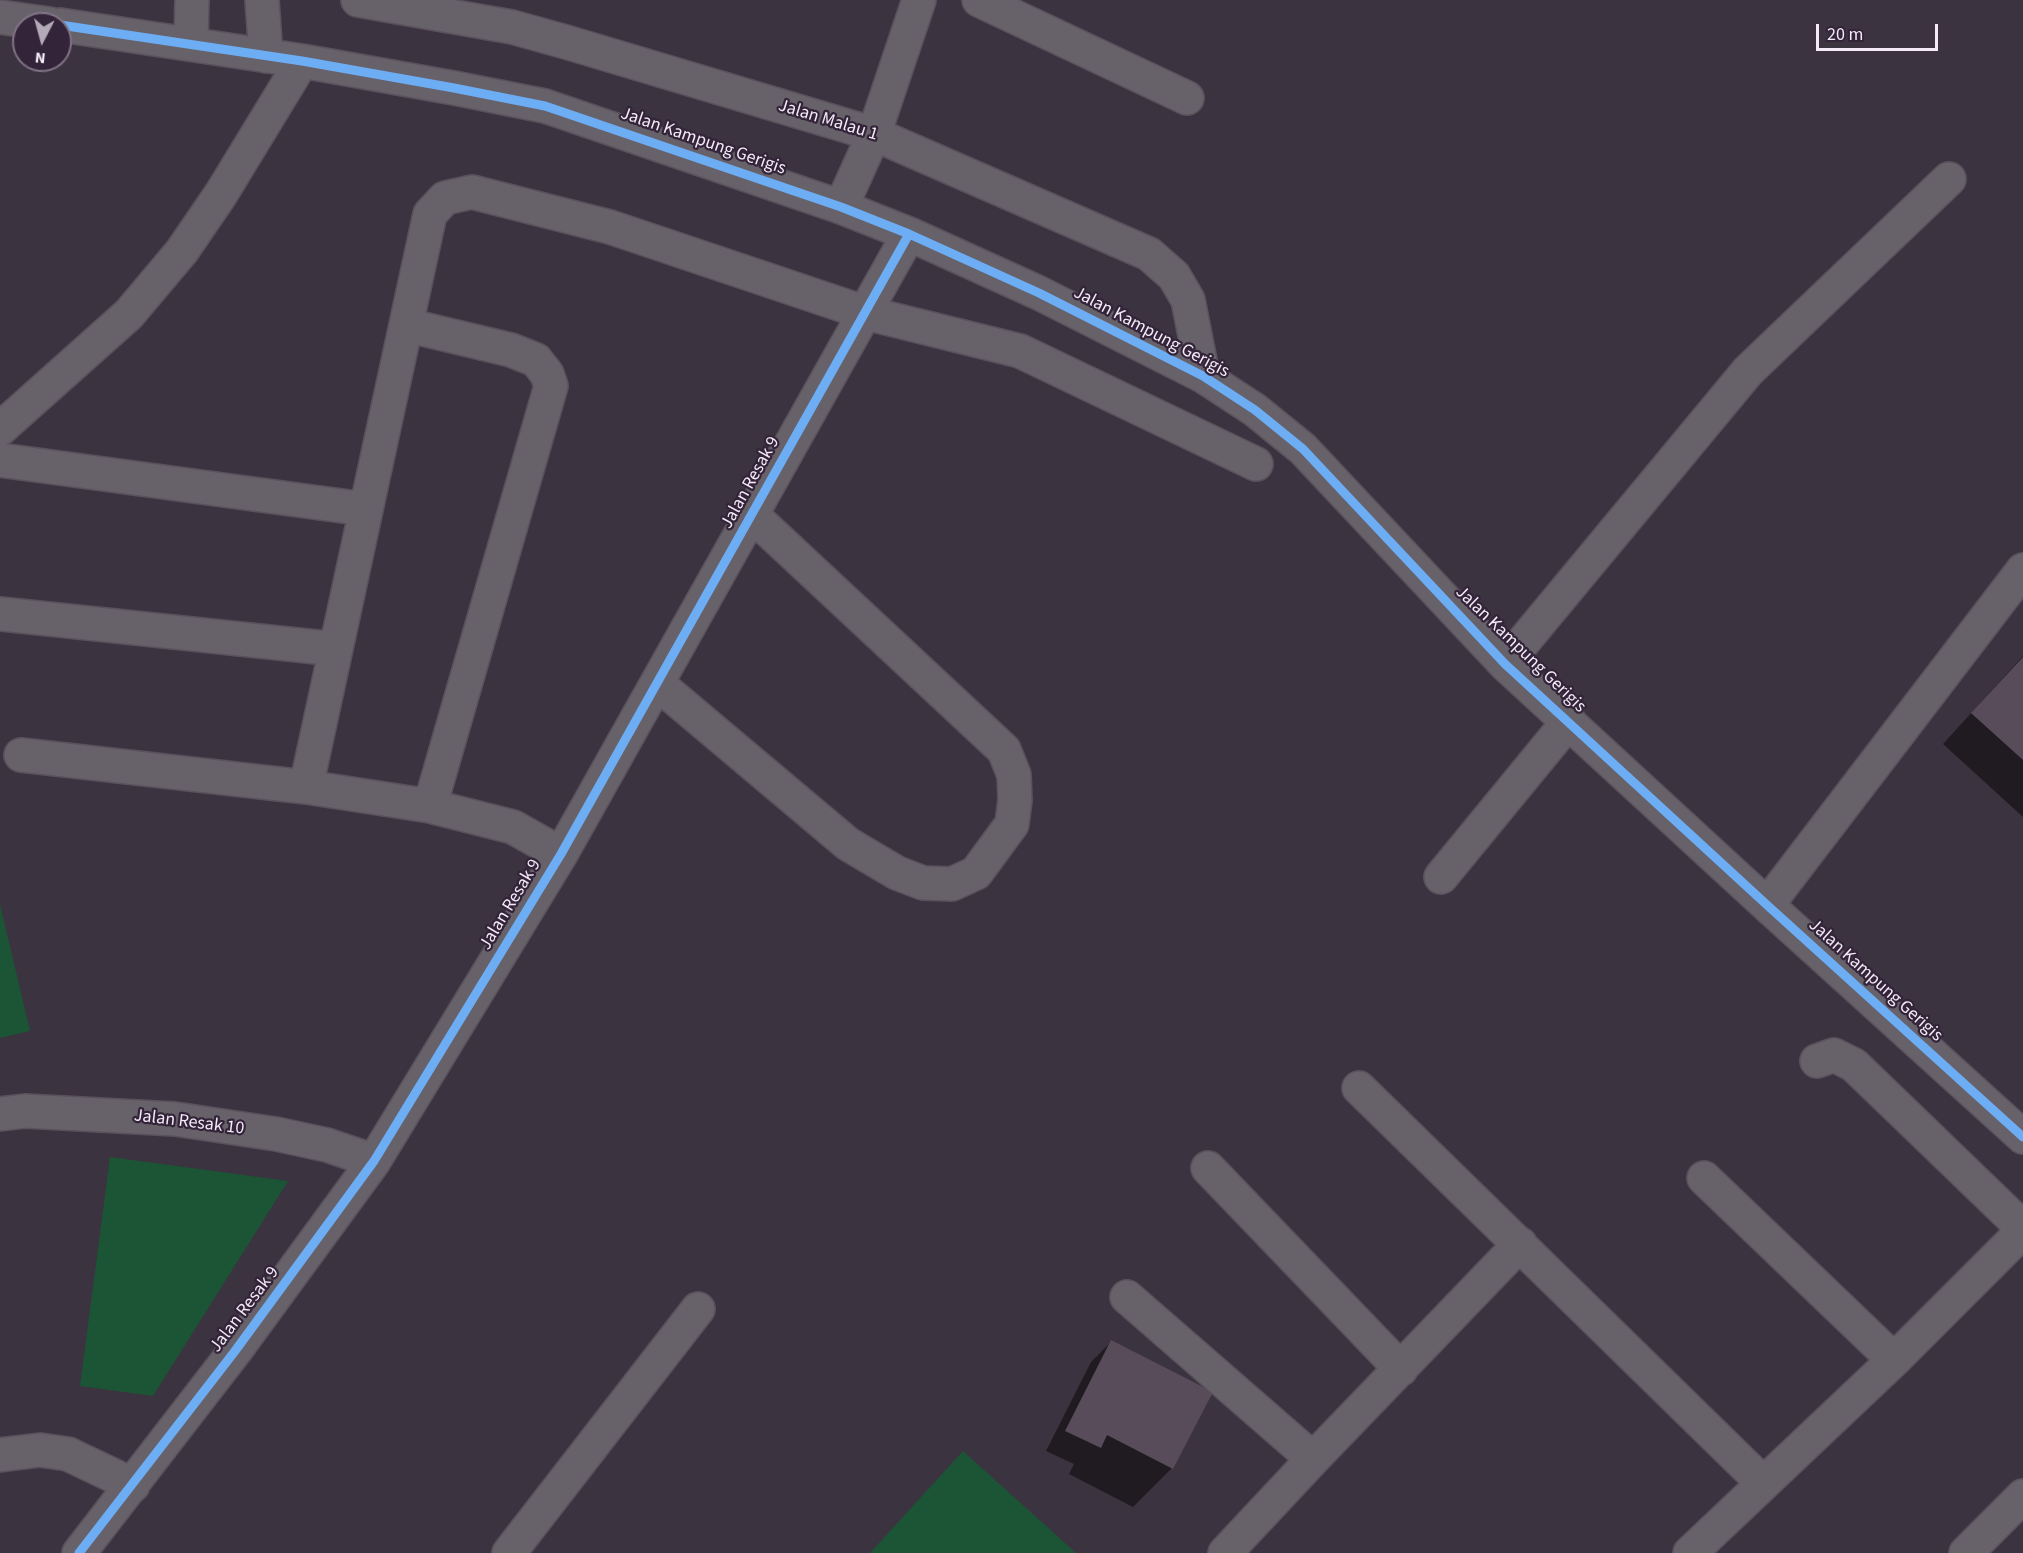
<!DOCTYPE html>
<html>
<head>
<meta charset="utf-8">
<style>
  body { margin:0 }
  #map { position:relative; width:2023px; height:1553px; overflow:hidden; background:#3b333f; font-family:"Source Sans 3",sans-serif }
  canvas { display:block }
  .north { position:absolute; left:12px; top:12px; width:60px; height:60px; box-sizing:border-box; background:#332439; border:2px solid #807385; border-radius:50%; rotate:186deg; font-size:16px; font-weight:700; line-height:24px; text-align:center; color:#f3e9f7 }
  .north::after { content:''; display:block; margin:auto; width:21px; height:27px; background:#b3a9b7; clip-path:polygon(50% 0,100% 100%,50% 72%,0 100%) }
  .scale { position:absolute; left:1816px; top:24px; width:122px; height:27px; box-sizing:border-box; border:3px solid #f3e9f7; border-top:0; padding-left:8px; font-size:18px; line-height:21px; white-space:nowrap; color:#f3e9f7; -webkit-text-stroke:4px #332439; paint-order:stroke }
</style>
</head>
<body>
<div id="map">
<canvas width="2023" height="1553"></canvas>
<div class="north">N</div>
<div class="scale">20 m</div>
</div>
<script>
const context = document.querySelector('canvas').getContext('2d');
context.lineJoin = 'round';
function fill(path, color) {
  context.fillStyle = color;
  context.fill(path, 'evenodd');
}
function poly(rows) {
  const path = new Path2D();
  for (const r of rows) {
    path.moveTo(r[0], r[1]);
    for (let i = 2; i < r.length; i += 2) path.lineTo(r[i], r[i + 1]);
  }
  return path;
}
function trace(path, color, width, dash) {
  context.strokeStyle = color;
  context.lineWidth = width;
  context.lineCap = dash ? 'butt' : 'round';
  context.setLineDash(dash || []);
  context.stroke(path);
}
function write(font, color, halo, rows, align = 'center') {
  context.font = font + ' "Source Sans 3",sans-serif';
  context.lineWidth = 4.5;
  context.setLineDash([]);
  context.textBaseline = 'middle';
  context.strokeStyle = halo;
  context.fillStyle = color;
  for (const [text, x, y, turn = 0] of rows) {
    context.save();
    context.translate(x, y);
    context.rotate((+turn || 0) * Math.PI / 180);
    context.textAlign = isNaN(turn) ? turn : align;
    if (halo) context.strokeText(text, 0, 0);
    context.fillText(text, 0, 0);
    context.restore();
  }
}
fill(poly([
  [0,904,30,1031,0,1038],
  [110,1157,288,1181,153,1396,80,1386],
  [963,1451,1076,1553,870,1553]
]), '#1c5436');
fill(poly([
  [2023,656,2023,817,1943,744],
  [1111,1342,1172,1468,1133,1507,1069,1474,1074,1464,1046,1451,1091,1362]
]), '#0007');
fill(poly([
  [2023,657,2023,760,1971,713],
  [1111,1340,1213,1392,1173,1469,1107,1435,1101,1448,1065,1431]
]), '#584c5b');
const minor = poly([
  [262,0,266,56],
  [358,0,512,27,566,42,874,134,1149,254,1174,276,1188,300,1203,376],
  [979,0,1187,98],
  [0,17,50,24],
  [60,25,302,61,454,88,545,106,841,207,909,234,1039,293,1203,376,1255,410,1303,449,1505,664,1767,905,2023,1137],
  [191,44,192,0],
  [841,207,874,134,919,0],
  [406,325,511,350,536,360,547,374,551,386,430,806],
  [0,429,129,314,182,251,221,194,302,61],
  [0,460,365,509],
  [0,614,336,649],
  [1505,664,1748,371,1949,179],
  [658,684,848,844,897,873,923,883,952,884,976,873,1012,824,1015,800,1014,775,1004,750,752,515],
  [21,755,306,787,430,806,513,827,561,854],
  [306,787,430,214,445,198,472,192,610,227,866,313,1020,351,1256,464],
  [1441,877,1569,721],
  [1767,905,2023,570],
  [1817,1061,1834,1055,1854,1065,2023,1228],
  [1359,1088,1763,1483],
  [0,1114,25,1111,175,1119,276,1134,327,1145,374,1161],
  [1208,1168,1401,1369],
  [1704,1178,1894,1360],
  [1127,1297,1313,1459],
  [0,1455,40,1450,68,1454,133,1485],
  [79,1553,235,1351,374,1161,561,854,909,234],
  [509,1553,698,1309],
  [1225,1553,1313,1459,1520,1244],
  [1690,1553,1894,1360,2023,1231],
  [1966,1553,2023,1496]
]);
trace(minor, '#59515c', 36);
trace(minor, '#67616a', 33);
trace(poly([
  [60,25,302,61,454,88,545,106,841,207,909,234,1039,293,1203,376,1255,410,1303,449,1505,664,1767,905,2023,1137],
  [79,1553,235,1351,374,1161,561,854,909,234]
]), '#6dadf4', 9);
write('18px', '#f3e9f7', '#332439', [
  ["Jalan Malau 1",828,121,17],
  ["Jalan Kampung Gerigis",703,142,19],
  ["Jalan Kampung Gerigis",1151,333,28],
  ["Jalan Resak 9",751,483,-61],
  ["Jalan Kampung Gerigis",1520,650,44],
  ["Jalan Resak 9",511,905,-59],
  ["Jalan Kampung Gerigis",1875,981,42],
  ["Jalan Resak 10",189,1123,7],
  ["Jalan Resak 9",245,1310,-53]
]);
</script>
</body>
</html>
